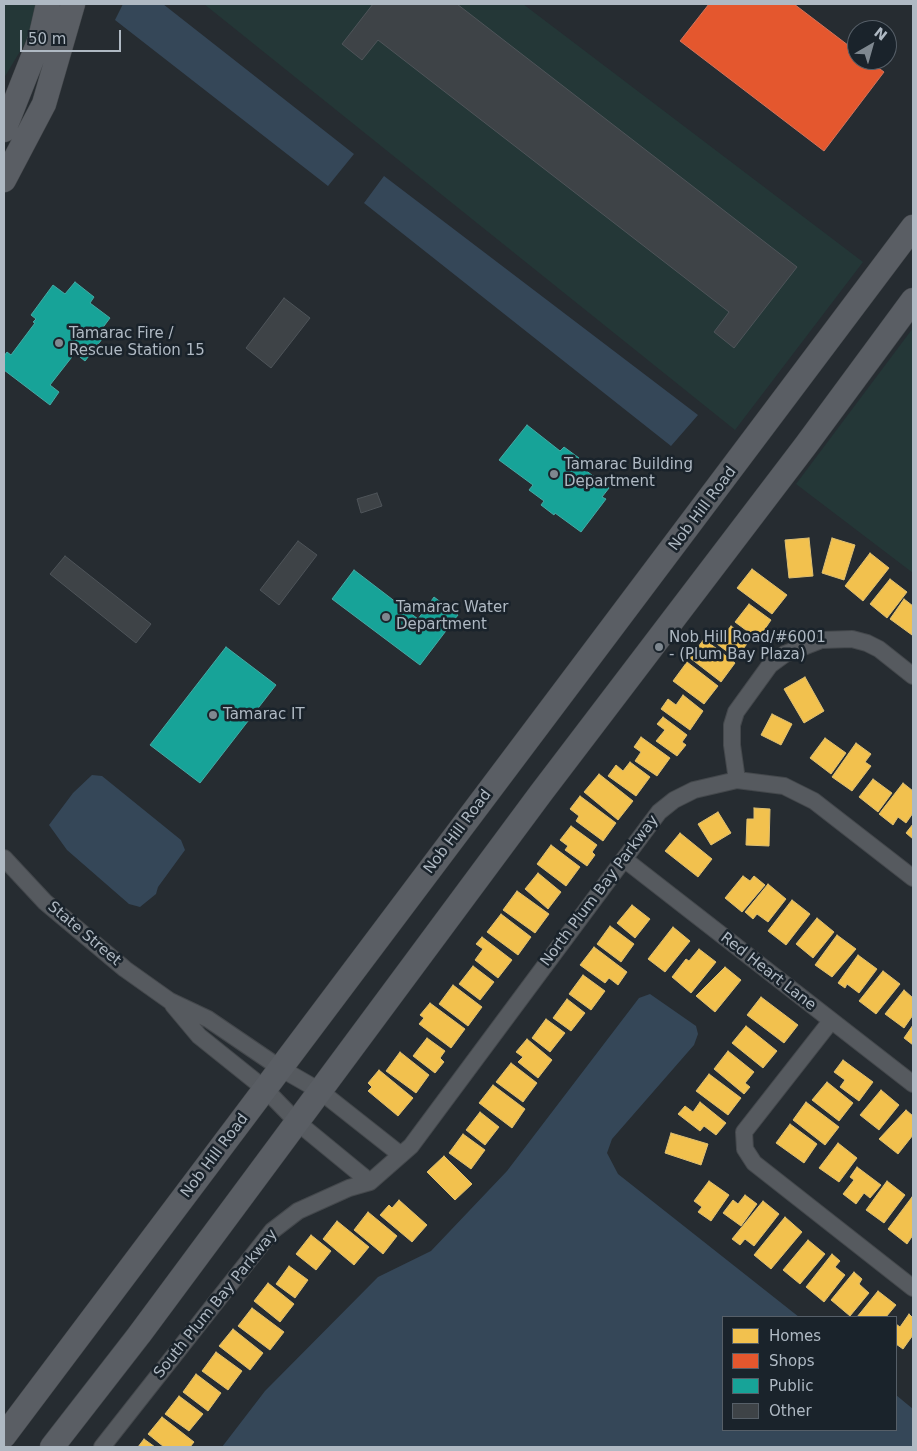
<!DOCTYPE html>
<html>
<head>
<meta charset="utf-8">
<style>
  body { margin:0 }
  #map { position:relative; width:917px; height:1451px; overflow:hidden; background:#262c31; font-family:"DejaVu Sans",sans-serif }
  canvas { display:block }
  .frame { position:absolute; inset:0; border:5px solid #afb9c3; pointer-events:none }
  .legend { position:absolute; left:722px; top:1316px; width:175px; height:115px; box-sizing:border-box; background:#1a232b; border:1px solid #565f68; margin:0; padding:6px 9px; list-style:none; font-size:15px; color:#afb9c3 }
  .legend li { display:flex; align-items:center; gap:10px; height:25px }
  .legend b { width:25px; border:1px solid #565f68 }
  .north { position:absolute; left:847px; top:20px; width:50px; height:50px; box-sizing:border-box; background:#1a232b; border:1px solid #565f68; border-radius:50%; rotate:38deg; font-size:14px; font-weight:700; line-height:20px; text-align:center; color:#afb9c3 }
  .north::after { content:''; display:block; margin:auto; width:18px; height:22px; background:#7f8890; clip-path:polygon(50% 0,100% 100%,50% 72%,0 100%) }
  .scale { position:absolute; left:20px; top:30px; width:101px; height:22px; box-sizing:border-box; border:2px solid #afb9c3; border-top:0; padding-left:6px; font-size:15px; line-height:18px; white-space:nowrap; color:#afb9c3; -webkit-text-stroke:4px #1a232b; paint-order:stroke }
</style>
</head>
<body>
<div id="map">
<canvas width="917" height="1451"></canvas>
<div class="frame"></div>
<ul class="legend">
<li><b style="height:14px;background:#f2c14e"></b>Homes</li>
<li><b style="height:14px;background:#e4572e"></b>Shops</li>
<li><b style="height:14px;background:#17a398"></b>Public</li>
<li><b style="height:14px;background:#3e4347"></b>Other</li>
</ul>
<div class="north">N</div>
<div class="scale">50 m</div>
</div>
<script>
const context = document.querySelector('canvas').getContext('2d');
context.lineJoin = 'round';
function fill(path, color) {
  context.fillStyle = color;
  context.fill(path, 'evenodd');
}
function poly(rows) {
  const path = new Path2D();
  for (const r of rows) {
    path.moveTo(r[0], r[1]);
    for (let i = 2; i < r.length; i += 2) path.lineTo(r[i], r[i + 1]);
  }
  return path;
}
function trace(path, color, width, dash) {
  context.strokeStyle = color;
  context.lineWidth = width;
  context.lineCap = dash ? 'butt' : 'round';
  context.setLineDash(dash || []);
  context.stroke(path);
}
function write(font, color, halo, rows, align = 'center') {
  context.font = font + ' "DejaVu Sans",sans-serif';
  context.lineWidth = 5;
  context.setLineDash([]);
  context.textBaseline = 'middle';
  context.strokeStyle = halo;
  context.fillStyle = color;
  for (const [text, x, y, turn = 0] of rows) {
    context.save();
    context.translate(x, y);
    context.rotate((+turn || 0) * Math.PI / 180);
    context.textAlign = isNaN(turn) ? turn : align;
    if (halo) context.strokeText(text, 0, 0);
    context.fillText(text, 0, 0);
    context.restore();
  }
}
fill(poly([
  [4,4,48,5,4,78],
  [204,4,523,4,863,262,735,430],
  [913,328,913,573,796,484]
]), '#243737');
fill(poly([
  [123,4,163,4,354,154,328,186,115,20],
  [384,176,698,415,671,446,364,203],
  [92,775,102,776,181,840,185,850,158,887,156,894,140,907,129,904,67,850,49,825,73,793],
  [650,994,696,1026,698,1034,694,1045,612,1139,607,1153,618,1174,799,1317,723,1317,723,1430,896,1430,896,1395,913,1409,913,1447,222,1447,265,1391,378,1277,431,1251,507,1171,639,998]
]), '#354758');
const homes = poly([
  [809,538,813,576,789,578,785,540,809,538],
  [832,538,855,545,844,580,822,573,832,538],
  [870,553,889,568,863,601,845,586,870,553],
  [752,569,787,595,772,614,737,588,752,569],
  [890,579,907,592,887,618,870,604,890,579],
  [904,599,913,606,912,635,890,619,904,599],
  [749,604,771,620,758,639,735,622,749,604],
  [731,626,750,640,736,658,717,644,731,626],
  [704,639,735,663,721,682,690,658,704,639],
  [687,662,718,686,704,704,673,681,687,662],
  [805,677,824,711,804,723,784,689,805,677],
  [683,695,703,711,690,730,661,709,668,699,676,705,683,695],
  [772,714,792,724,781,745,761,735,772,714],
  [663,717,687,735,682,742,686,745,677,756,656,741,665,730,657,724,663,717],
  [641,737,670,758,657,776,635,761,641,752,634,747,641,737],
  [825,738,846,753,831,774,810,758,825,738],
  [856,743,871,754,865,762,871,766,852,791,832,777,856,743],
  [630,762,650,777,636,796,608,776,616,765,623,771,630,762],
  [599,774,633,801,618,820,584,792,599,774],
  [873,779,892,793,878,812,859,797,873,779],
  [903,783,913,791,913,813,906,823,898,817,893,825,879,814,903,783],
  [580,796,616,823,603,841,576,821,579,816,570,809,580,796],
  [754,808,770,809,769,846,746,845,747,819,754,819,754,808],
  [718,812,731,833,711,845,698,824,718,812],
  [913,824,913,839,906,833,913,824],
  [571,826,597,845,592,852,595,855,587,866,565,850,568,846,560,840,571,826],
  [680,833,712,859,698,877,665,851,680,833],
  [551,845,580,867,566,886,537,864,551,845],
  [538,873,561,892,548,909,525,889,538,873],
  [743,876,750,881,754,876,765,885,742,912,725,898,743,876],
  [768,884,786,899,768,922,757,914,753,919,745,912,768,884],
  [517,891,549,914,535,933,503,910,517,891],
  [792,900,810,914,786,945,768,931,792,900],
  [632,905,650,919,635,938,617,923,632,905],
  [501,914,531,937,518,955,487,932,501,914],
  [817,918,834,932,813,958,796,944,817,918],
  [610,926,634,944,621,962,597,944,610,926],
  [673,927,690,941,665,972,648,959,673,927],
  [837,935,856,949,832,977,815,965,837,935],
  [482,937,512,960,498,978,475,960,483,949,476,944,482,937],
  [594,947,627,972,618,985,609,978,605,983,580,965,594,947],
  [699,949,716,962,691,993,672,977,686,959,689,961,699,949],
  [858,955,877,969,859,993,847,984,845,988,838,983,858,955],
  [473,966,494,982,480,1000,459,984,473,966],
  [725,967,741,980,715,1012,696,996,725,967],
  [883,971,900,984,876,1014,859,1001,883,971],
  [583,975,605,991,591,1010,569,994,583,975],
  [453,985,482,1007,468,1026,439,1004,453,985],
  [904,990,913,998,913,1015,904,1028,885,1014,904,990],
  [761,997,798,1025,784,1043,747,1015,761,997],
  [567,999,585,1013,571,1031,553,1018,567,999],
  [430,1003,465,1029,451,1048,419,1024,424,1018,420,1015,430,1003],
  [546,1019,565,1033,550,1052,532,1038,546,1019],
  [913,1025,913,1045,904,1038,913,1025],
  [746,1026,777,1051,763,1068,732,1043,746,1026],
  [427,1038,445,1051,440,1058,444,1062,435,1073,413,1056,427,1038],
  [527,1039,552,1060,538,1078,518,1062,523,1057,516,1052,527,1039],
  [728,1051,754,1072,745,1083,750,1087,744,1094,714,1069,728,1051],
  [400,1052,429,1075,416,1093,386,1071,400,1052],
  [843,1060,873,1082,859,1101,840,1087,845,1080,834,1072,843,1060],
  [511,1063,537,1083,523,1102,496,1082,511,1063],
  [379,1070,413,1098,398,1116,368,1091,372,1087,368,1083,379,1070],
  [709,1074,741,1098,728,1115,696,1091,709,1074],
  [827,1082,853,1103,839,1121,812,1100,827,1082],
  [493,1085,525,1109,512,1128,479,1103,493,1085],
  [881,1090,899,1105,879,1130,860,1115,881,1090],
  [700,1102,726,1123,716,1135,704,1126,700,1131,678,1114,685,1106,693,1112,700,1102],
  [806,1102,839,1127,825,1145,793,1120,806,1102],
  [906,1110,913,1116,913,1135,898,1154,879,1139,906,1110],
  [480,1112,499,1127,485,1145,466,1130,480,1112],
  [790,1124,817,1144,804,1163,776,1143,790,1124],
  [671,1133,708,1144,701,1165,665,1153,671,1133],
  [463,1134,485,1150,471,1169,449,1153,463,1134],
  [838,1143,857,1158,839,1182,819,1168,838,1143],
  [444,1156,472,1184,455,1200,427,1172,444,1156],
  [857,1167,881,1185,870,1198,864,1193,856,1204,843,1194,854,1180,850,1177,857,1167],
  [709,1181,729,1195,711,1221,698,1212,702,1207,694,1201,709,1181],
  [887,1181,905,1195,884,1223,866,1210,887,1181],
  [745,1195,757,1204,741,1226,723,1213,733,1200,738,1204,745,1195],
  [912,1197,913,1235,907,1244,888,1229,912,1197],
  [399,1200,427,1225,412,1242,380,1215,389,1205,392,1208,399,1200],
  [763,1201,779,1214,754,1246,745,1239,740,1245,732,1239,763,1201],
  [368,1212,397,1236,383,1254,354,1230,368,1212],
  [785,1217,802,1232,771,1269,754,1255,785,1217],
  [337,1221,369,1247,354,1265,323,1239,337,1221],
  [311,1235,331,1251,316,1270,296,1254,311,1235],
  [808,1240,825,1254,800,1284,783,1270,808,1240],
  [832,1254,840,1261,835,1267,845,1275,824,1302,806,1287,832,1254],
  [289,1266,308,1280,295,1298,276,1284,289,1266],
  [854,1272,862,1279,859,1284,869,1293,850,1316,831,1300,854,1272],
  [268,1283,294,1304,280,1322,254,1301,268,1283],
  [878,1291,896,1305,886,1317,857,1317,878,1291],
  [252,1308,284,1332,270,1350,238,1326,252,1308],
  [909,1314,913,1318,913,1335,903,1349,896,1344,896,1324,900,1327,909,1314],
  [233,1329,263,1353,250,1370,219,1346,233,1329],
  [216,1352,242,1371,228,1390,202,1371,216,1352],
  [196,1374,221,1393,208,1411,183,1392,196,1374],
  [179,1396,203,1414,189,1431,165,1414,179,1396],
  [162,1417,194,1442,190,1447,164,1447,148,1434,162,1417],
  [144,1439,155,1447,138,1447,144,1439]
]);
fill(homes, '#f2c14e');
trace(homes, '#debf71', 1);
const shops = poly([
  [709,4,794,4,857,52,857,60,868,60,884,72,824,151,680,41,709,4]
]);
fill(shops, '#e4572e');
trace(shops, '#d4745b', 1);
const public = poly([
  [75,282,94,297,90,303,110,318,101,330,106,334,85,361,75,353,50,385,59,392,50,405,4,370,4,356,7,352,11,355,35,323,33,322,36,319,31,315,53,285,65,294,75,282],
  [527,425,560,451,564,447,579,458,576,463,609,488,602,497,606,499,581,532,555,513,554,515,541,505,544,501,529,490,533,485,499,460,527,425],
  [354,570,418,619,434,597,458,615,420,665,332,599,354,570],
  [226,647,276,685,200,783,150,745,226,647]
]);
fill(public, '#17a398');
trace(public, '#45aaa5', 1);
const building = poly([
  [373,4,457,4,797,267,734,348,714,332,729,312,378,40,362,60,342,44,373,4],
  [284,298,310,318,271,368,246,348,284,298],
  [377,493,382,506,361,513,357,499,377,493],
  [298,541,317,555,279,605,260,590,298,541],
  [65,556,151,624,136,643,50,574,65,556]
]);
fill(building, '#3e4347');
trace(building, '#4e5459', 1);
const street = poly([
  [737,780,732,745,732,725,736,712,770,665,785,654,821,640,852,639,867,643,879,649,913,676],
  [4,858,45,902,125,969,170,1001,208,1019,280,1068,320,1091,401,1155],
  [624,859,913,1084],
  [173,1005,199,1036,265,1089,297,1122,370,1182],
  [831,1021,744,1132,745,1149,754,1163,913,1288],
  [102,1447,272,1231,298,1211,349,1188,370,1182,411,1146,659,812,674,800,694,790,737,780,784,786,814,801,913,878]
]);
const secondary = poly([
  [4,130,40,39,48,4],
  [4,180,44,104,73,4],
  [4,1436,913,227],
  [52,1447,139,1335,541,793,806,445,913,300]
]);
trace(street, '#44484c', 18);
trace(secondary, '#44484c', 25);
trace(street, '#565a5f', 16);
trace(secondary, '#5a5e64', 24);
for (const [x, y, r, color] of [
  [59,343,5,"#7f8890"],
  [554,474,5,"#7f8890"],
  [386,617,5,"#7f8890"],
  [659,647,5,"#7f8890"],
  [213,715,5,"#7f8890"]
]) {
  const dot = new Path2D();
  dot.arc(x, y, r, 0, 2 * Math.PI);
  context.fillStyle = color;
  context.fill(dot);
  trace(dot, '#1a232b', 2);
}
write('15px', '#afb9c3', '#1a232b', [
  ["Tamarac Fire /",69,334],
  ["Rescue Station 15",69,351],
  ["Tamarac Building",564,465],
  ["Department",564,482],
  ["Tamarac Water",396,608],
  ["Department",396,625],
  ["Nob Hill Road/#6001",669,638],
  ["- (Plum Bay Plaza)",669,655],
  ["Tamarac IT",223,715]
], 'left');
write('15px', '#afb9c3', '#1a232b', [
  ["Nob Hill Road",703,509,-53],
  ["Nob Hill Road",458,832,-53],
  ["North Plum Bay Parkway",600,891,-53],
  ["State Street",84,934,40],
  ["Red Heart Lane",768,972,38],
  ["Nob Hill Road",215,1156,-53],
  ["South Plum Bay Parkway",216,1304,-51]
]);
</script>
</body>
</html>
